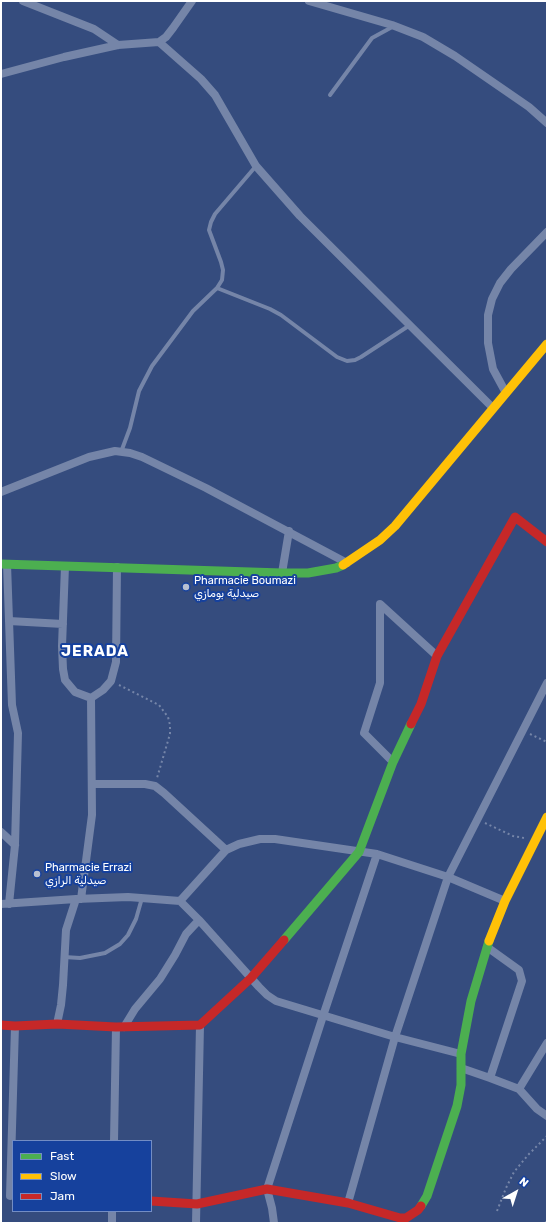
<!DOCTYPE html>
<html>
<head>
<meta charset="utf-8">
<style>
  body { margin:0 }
  #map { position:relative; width:548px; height:1224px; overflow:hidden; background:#354c7e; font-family:Rubik,sans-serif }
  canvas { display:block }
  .frame { position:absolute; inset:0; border:2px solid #fff; pointer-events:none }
  .legend { position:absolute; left:12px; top:1140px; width:140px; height:72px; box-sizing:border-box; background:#16419d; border:1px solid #738dc4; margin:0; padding:5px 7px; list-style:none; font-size:12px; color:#fff }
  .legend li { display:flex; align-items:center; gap:8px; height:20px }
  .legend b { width:20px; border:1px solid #738dc4 }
  .north { position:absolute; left:496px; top:1172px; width:40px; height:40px; -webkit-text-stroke:3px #16419d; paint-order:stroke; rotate:39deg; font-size:11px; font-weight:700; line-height:16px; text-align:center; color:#fff }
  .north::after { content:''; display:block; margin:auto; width:14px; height:18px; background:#fff; clip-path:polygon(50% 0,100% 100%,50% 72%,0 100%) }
</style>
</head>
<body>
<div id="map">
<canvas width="548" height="1224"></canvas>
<div class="frame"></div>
<ul class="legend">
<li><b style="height:5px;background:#4caf50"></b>Fast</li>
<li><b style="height:5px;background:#ffc107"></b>Slow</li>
<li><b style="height:5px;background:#c62828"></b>Jam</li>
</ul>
<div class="north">N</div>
</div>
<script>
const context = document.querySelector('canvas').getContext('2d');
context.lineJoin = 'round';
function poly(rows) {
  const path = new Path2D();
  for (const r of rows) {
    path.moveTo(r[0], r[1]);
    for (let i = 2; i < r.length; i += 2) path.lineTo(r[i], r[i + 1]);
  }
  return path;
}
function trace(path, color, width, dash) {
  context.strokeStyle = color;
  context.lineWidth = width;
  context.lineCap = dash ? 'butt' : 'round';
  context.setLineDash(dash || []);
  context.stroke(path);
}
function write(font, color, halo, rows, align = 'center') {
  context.font = font + ' Rubik,"Noto Sans Arabic",sans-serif';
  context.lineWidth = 4;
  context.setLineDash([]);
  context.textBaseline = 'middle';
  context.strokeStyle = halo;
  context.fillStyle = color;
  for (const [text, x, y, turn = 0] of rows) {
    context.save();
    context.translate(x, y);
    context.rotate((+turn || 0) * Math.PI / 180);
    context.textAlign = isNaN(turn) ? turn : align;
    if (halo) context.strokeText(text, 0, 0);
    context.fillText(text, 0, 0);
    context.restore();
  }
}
trace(poly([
  [119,685,159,705,168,717,170,725,170,734,157,778],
  [530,734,547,742],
  [485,823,513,836,524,838],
  [497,1211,506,1188,514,1172,528,1155,547,1136],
  [545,1223,547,1221]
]), '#7585a8', 2, [2, 3]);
trace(poly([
  [330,95,372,38,394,26],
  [217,288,270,309,281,315,337,357,347,361,355,360,361,357,410,325],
  [121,452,130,428,139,391,152,366,193,311,217,288,222,280,223,270,221,262,209,230,211,222,215,214,256,166],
  [64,957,80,958,105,953,120,944,128,935,136,919,142,898]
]), '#7585a8', 4);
trace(poly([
  [23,1,94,29,118,45],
  [309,1,392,25,423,37,455,56,529,107,547,123],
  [159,42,201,79,215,95,256,166,300,216,493,408],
  [1,74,64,57,118,45,159,42,166,37,173,28,192,1],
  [506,393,493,369,488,343,488,315,492,299,500,283,511,269,547,232],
  [1,492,89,457,115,451,130,453,142,457,206,488,347,563],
  [7,564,12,705,18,733,15,845,9,904],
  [65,566,62,646,63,669,65,680,75,692,91,698],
  [282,573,289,531],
  [9,621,63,624],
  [91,698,103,690,111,681,116,662,117,567],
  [393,762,364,733,380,683,380,604,437,656],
  [92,784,145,784,155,786,164,793,226,850],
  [1,832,15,845],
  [81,899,92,815,91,698],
  [180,901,199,920,259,987,267,995,276,1001,395,1037,461,1054],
  [1,904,76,899,128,897,180,901,226,850,239,844,260,839,275,839,377,854,448,877,505,901],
  [487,947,519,970,522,981,490,1078],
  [57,1024,61,1005,63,985,66,930,76,899],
  [124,1027,135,1009,160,979,175,955,186,934,199,920],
  [461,1068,490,1078,519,1089,537,1109,547,1116],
  [519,1089,547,1043],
  [114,1141,116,1027],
  [10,1196,15,1026],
  [348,1203,395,1037,448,877,547,683],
  [112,1223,112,1211],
  [196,1223,200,1025],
  [274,1223,272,1208,267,1189,323,1016,377,854]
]), '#7585a8', 8);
trace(poly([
  [1,564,282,573,308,573,336,568,343,565],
  [284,940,359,852,393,762,411,724],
  [421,1206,427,1196,457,1106,461,1085,461,1054,471,1001,489,941]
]), '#4caf50', 9);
trace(poly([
  [343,565,380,540,395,526,547,344],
  [489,941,505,901,547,817]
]), '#ffc107', 9);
trace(poly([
  [411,724,421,704,437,656,515,517,547,542],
  [1,1025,15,1026,57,1024,116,1027,200,1025,251,978,284,940],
  [151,1201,197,1204,267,1189,348,1203,400,1218,406,1218,418,1210,421,1206]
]), '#c62828', 9);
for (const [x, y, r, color] of [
  [186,587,4,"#b8c0d2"],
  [37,874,4,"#b8c0d2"]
]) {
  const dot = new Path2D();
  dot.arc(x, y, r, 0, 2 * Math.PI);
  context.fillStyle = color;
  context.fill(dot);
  trace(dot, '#16419d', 1.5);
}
write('11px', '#fff', '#16419d', [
  ["Pharmacie Boumazi",194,581],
  ["صيدلية بومازي",194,594],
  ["Pharmacie Errazi",45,868],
  ["صيدلية الرازي",45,881]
], 'left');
context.letterSpacing = '1px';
write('bold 15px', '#fff', '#16419d', [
  ["JERADA",95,652]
]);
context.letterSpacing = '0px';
</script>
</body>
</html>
